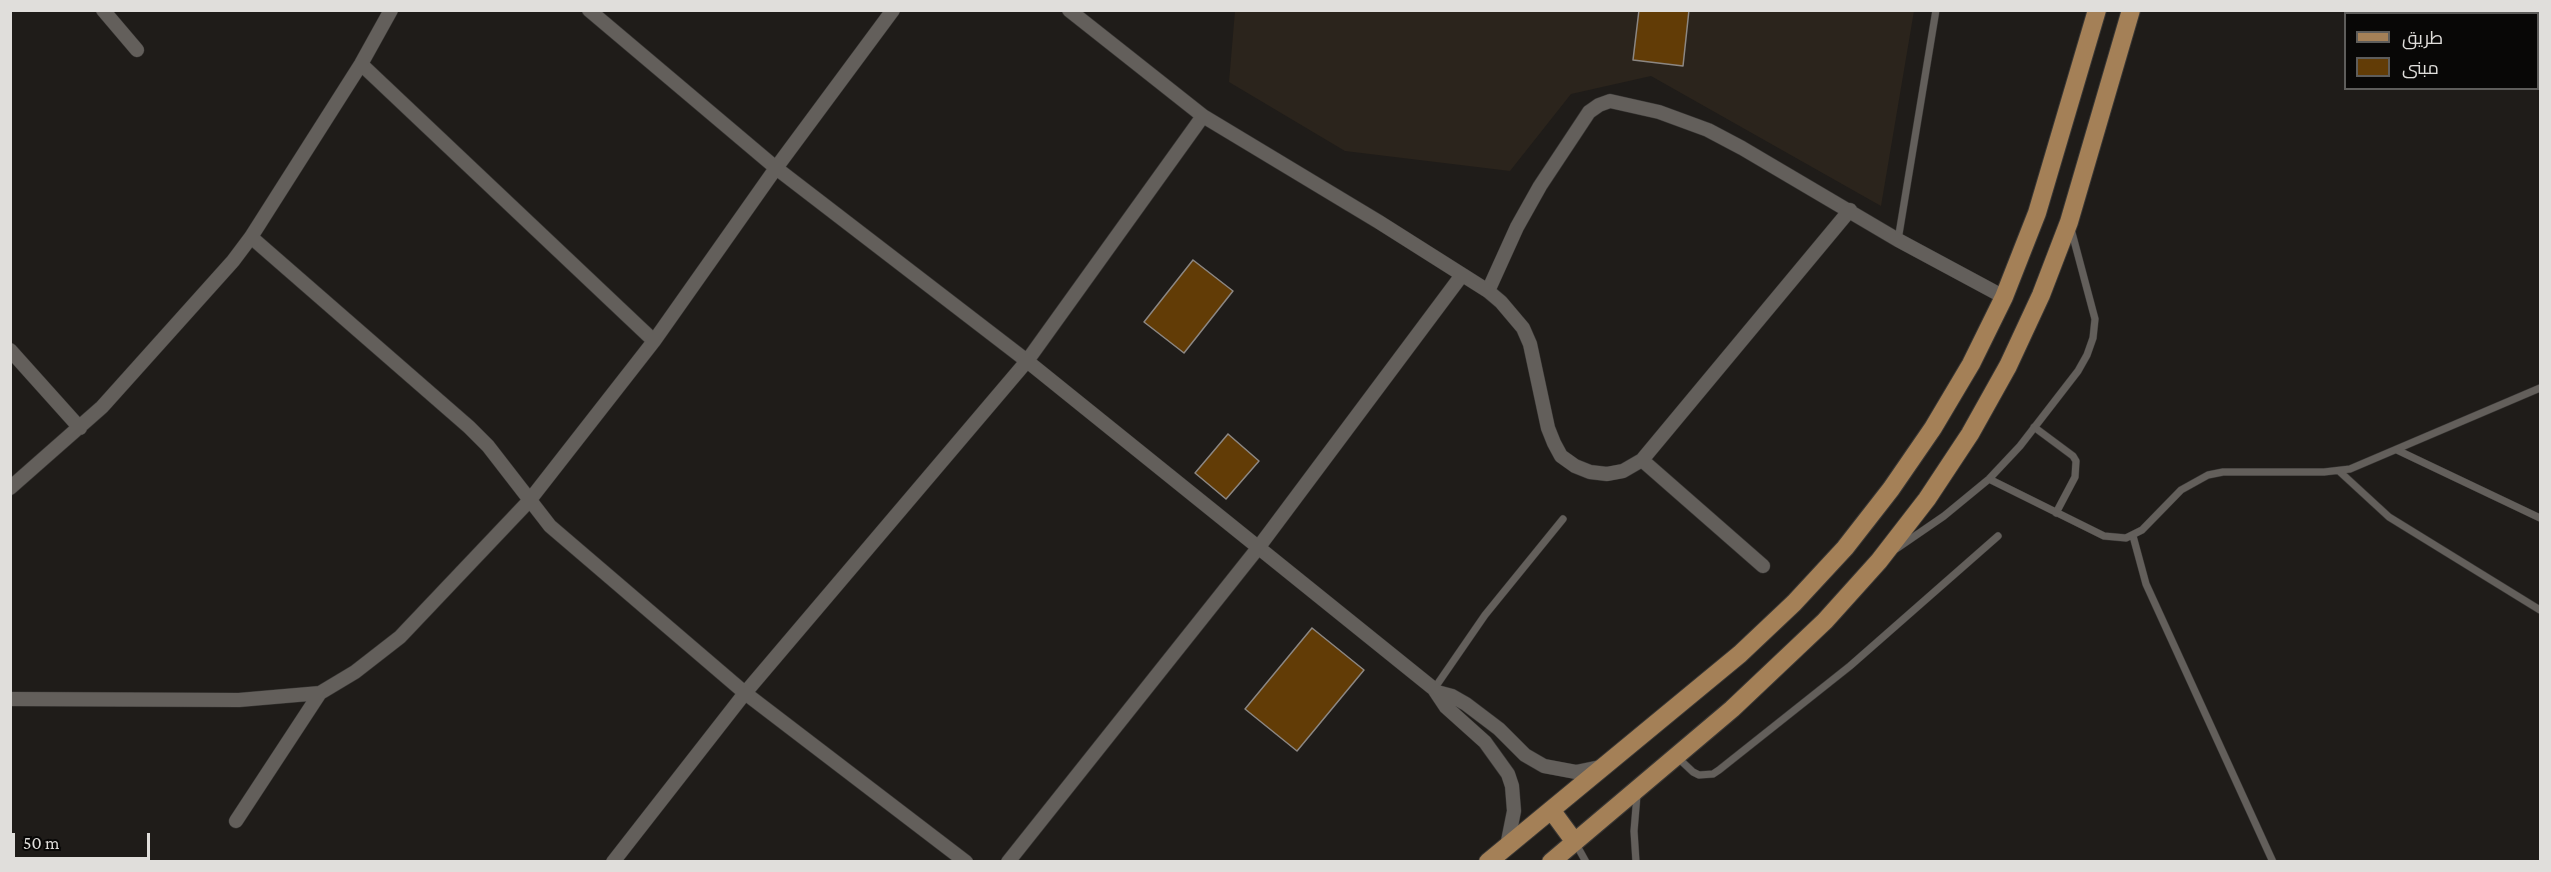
<!DOCTYPE html>
<html>
<head>
<meta charset="utf-8">
<style>
  body { margin:0 }
  #map { position:relative; width:2551px; height:872px; overflow:hidden; background:#1f1c19; font-family:"Crimson Pro",Cairo,serif }
  canvas { display:block }
  .frame { position:absolute; inset:0; border:12px solid #e0dedb; pointer-events:none }
  .legend { position:absolute; left:2344px; top:12px; width:195px; height:78px; box-sizing:border-box; background:#080706; border:2px solid #5e5d5b; margin:0; padding:8px 10px; list-style:none; font-size:18px; color:#e0dedb }
  .legend li { display:flex; align-items:center; gap:12px; height:30px }
  .legend b { width:30px; border:2px solid #5e5d5b }
  .scale { position:absolute; left:12px; top:833px; width:138px; height:27px; box-sizing:border-box; border:3px solid #e0dedb; border-top:0; padding-left:8px; font-size:18px; line-height:21px; white-space:nowrap; color:#e0dedb; -webkit-text-stroke:4px #080706; paint-order:stroke }
</style>
</head>
<body>
<div id="map">
<canvas width="2551" height="872"></canvas>
<div class="frame"></div>
<ul class="legend">
<li><b style="height:8px;background:#a48057"></b>طريق</li>
<li><b style="height:16px;background:#623c06"></b>مبنى</li>
</ul>
<div class="scale">50 m</div>
</div>
<script>
const context = document.querySelector('canvas').getContext('2d');
context.lineJoin = 'round';
function fill(path, color) {
  context.fillStyle = color;
  context.fill(path, 'evenodd');
}
function poly(rows) {
  const path = new Path2D();
  for (const r of rows) {
    path.moveTo(r[0], r[1]);
    for (let i = 2; i < r.length; i += 2) path.lineTo(r[i], r[i + 1]);
  }
  return path;
}
function trace(path, color, width, dash) {
  context.strokeStyle = color;
  context.lineWidth = width;
  context.lineCap = dash ? 'butt' : 'round';
  context.setLineDash(dash || []);
  context.stroke(path);
}
fill(poly([
  [1235,11,1914,11,1881,206,1651,76,1571,94,1510,171,1345,151,1229,82]
]), '#2b241c');
const building = poly([
  [1639,10,1689,10,1683,66,1633,60,1639,10],
  [1193,260,1233,291,1184,353,1144,322,1193,260],
  [1228,434,1259,461,1226,499,1195,473,1228,434],
  [1312,628,1364,670,1297,751,1245,709,1312,628]
]);
fill(building, '#623c06');
trace(building, '#8c8783', 1.5);
const lane = poly([
  [1898,240,1936,10],
  [2034,427,2073,456,2076,461,2075,477,2056,513],
  [2397,450,2540,518],
  [2339,471,2389,517,2540,610],
  [1989,479,2104,536,2126,538,2142,530,2181,490,2208,475,2223,472,2324,472,2350,469,2540,388],
  [2133,536,2146,584,2273,862],
  [1896,549,1944,516,1989,479,2020,446,2078,371,2087,355,2093,338,2095,319,2071,229],
  [1434,689,1485,615,1563,519],
  [1677,757,1693,772,1699,775,1713,774,1719,770,1850,666,1998,536],
  [1576,844,1586,862],
  [1636,862,1634,831,1637,795]
]);
const street = poly([
  [103,10,137,50],
  [589,10,776,168,1027,361,1434,689,1446,707,1485,742,1508,774,1512,786,1514,811,1507,846],
  [1069,10,1203,116,1379,222,1488,291,1501,302,1523,328,1530,344,1548,428,1554,443,1561,456,1575,466,1590,472,1607,474,1623,471,1642,460,1850,210],
  [361,64,654,341],
  [251,237,469,427,488,446,550,526,745,693,966,862],
  [1488,291,1517,227,1540,186,1589,112,1599,105,1610,101,1659,112,1708,130,1742,148,1898,240,2004,297],
  [10,350,80,428],
  [1642,460,1763,566],
  [10,488,102,407,233,261,251,237,361,64,391,10],
  [1437,692,1452,696,1466,704,1499,729,1525,755,1544,766,1576,772,1600,767],
  [10,699,239,700,320,693,355,672,400,637,529,501,654,341,776,168,893,10],
  [236,821,320,693],
  [613,862,745,693,1027,361,1203,116],
  [1008,862,1258,548,1462,275]
]);
const primary = poly([
  [1552,811,1574,841],
  [1488,862,1740,654,1794,603,1845,548,1891,489,1933,428,1971,364,2004,297,2037,213,2097,10],
  [1551,862,1732,709,1825,621,1879,561,1927,499,1970,434,2008,366,2041,295,2069,222,2131,10]
]);
trace(lane, '#383634', 8);
trace(street, '#383634', 15);
trace(primary, '#383634', 20);
trace(lane, '#635f5b', 7);
trace(street, '#635f5b', 14);
trace(primary, '#a48057', 18);
</script>
</body>
</html>
